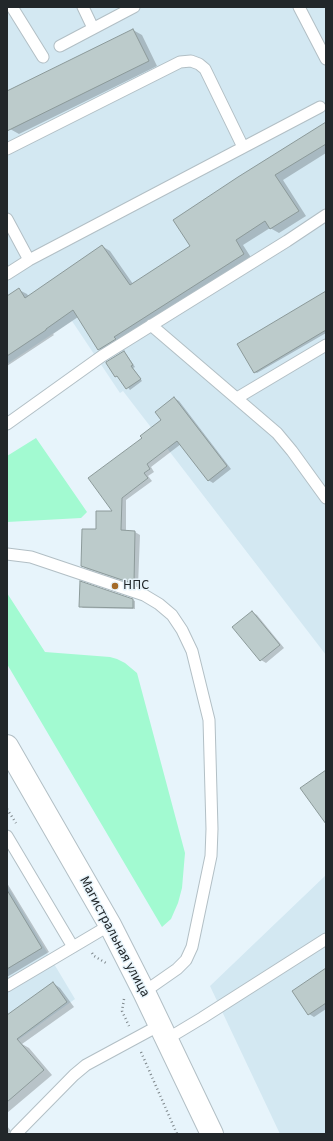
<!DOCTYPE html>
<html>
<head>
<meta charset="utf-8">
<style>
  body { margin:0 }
  #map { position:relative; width:333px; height:1141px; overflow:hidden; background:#e7f4fb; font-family:"Source Sans 3",sans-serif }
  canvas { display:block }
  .frame { position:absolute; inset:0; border:8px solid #22272a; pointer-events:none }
</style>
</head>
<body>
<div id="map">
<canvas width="333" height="1141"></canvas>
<div class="frame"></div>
</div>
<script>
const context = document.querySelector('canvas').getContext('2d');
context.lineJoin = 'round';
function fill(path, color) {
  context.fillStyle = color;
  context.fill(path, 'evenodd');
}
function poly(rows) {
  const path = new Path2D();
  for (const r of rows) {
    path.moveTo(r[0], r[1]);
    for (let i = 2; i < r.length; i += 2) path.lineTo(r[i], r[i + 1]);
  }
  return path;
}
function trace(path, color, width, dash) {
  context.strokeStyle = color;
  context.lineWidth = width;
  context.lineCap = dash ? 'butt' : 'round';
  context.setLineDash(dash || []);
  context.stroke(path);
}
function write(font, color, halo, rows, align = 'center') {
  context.font = font + ' "Source Sans 3",sans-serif';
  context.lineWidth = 3;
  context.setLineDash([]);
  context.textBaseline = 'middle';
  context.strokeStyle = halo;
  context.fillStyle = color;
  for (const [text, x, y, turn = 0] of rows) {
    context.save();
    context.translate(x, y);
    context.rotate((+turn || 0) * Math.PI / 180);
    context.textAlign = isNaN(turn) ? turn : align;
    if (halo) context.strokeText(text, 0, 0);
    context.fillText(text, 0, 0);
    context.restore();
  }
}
fill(poly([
  [7,7,326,7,326,655,123,391,120,393,72,321,7,364],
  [326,875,326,1134,280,1134,210,986],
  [7,885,75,999,7,1048]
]), '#d3e8f2');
fill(poly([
  [36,438,87,512,81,518,7,522,7,456],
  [7,593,45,652,110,657,117,659,125,663,137,673,185,853,182,888,178,903,171,919,162,927,7,664]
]), '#a2fad1');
fill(poly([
  [133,30,142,35,157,66,19,134,10,129,7,122,7,92],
  [326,123,326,153,283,180,306,216,279,233,270,228,243,245,252,259,107,354,99,349,78,317,53,334,54,335,7,366,7,297,19,290,27,294,29,297,102,246,110,251,133,284,192,246],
  [326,292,326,333,257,373,254,372],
  [124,352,126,354,135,367,133,368,142,381,130,390,119,377,115,376],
  [174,398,179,401,231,469,213,483,208,480,181,444,151,467,154,472,148,476,152,481,126,500,126,532,135,532,140,535,138,586,87,569,82,566,97,530,114,512,143,438,162,420],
  [133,600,135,601,135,609,83,608,80,606],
  [252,612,257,615,284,648,266,663,261,660],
  [7,883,49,952,7,977],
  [326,974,326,1009,314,1017,309,1014],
  [53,983,60,988,74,1007,22,1044,29,1048,52,1075,7,1113,7,1016],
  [7,1126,11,1131,7,1134]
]), '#0003');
const building = poly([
  [133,29,149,61,7,131,7,91,133,29],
  [326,122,326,144,275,175,299,211,270,229,265,221,236,240,244,254,114,337,116,339,98,350,73,310,46,329,46,330,7,356,7,296,19,288,25,298,102,245,130,285,190,246,173,220,238,177,326,122],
  [326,291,326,330,254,373,237,344,326,291],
  [124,351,133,365,131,366,141,379,126,389,117,376,115,377,106,363,106,362,124,351],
  [174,397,227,466,208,481,177,441,147,464,150,469,144,473,148,478,122,498,121,530,135,531,134,584,81,566,82,529,96,529,96,511,112,511,88,478,142,438,140,436,161,420,155,412,174,397],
  [80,581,133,599,133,608,79,607,80,581],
  [252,611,280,645,260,661,232,627,252,611],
  [326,770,326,824,300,788,326,770],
  [7,890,42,948,7,969,7,890],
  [326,968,326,1003,308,1015,292,991,326,968],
  [53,982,67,1002,17,1039,44,1070,7,1102,7,1015,53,982]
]);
fill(building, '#bccbcb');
trace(building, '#8c9a9a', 1);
const lane = poly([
  [12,7,43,57],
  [83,7,93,28],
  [299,7,326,59],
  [60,46,134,7],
  [7,149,180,62,191,61,199,64,205,69,243,147],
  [7,219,29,260],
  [7,274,29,260,320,107],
  [151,325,277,433,292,451,326,498],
  [237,398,326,345],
  [7,424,102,356,287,241,326,215],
  [7,554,31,557,144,595,159,604,172,615,182,630,192,651,209,720,212,829,211,856,192,947,186,960,177,969,144,992],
  [7,836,73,947],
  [7,986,110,925],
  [167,1039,202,1018,326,939],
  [16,1134,74,1075,86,1065,160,1025]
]);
const secondary = poly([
  [7,746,110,925,144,992,212,1134]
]);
trace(lane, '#b2bfc5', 13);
trace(secondary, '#b2bfc5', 24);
trace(poly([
  [7,809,16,823],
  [92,953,94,956,106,963],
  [124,999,122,1011,129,1026],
  [141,1052,177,1134]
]), '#7e878b', 2.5, [1, 3]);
trace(lane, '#fff', 11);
trace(secondary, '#fff', 22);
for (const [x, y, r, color] of [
  [115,586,4,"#a46b29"]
]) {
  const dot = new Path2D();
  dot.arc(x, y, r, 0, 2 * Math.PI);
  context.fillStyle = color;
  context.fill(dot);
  trace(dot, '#e7f4fb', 1.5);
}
write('14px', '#22272a', '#e7f4fb', [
  ["НПС",123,586]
], 'left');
write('14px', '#22272a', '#e7f4fb', [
  ["Магистральная улица",114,937,62]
]);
</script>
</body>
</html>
